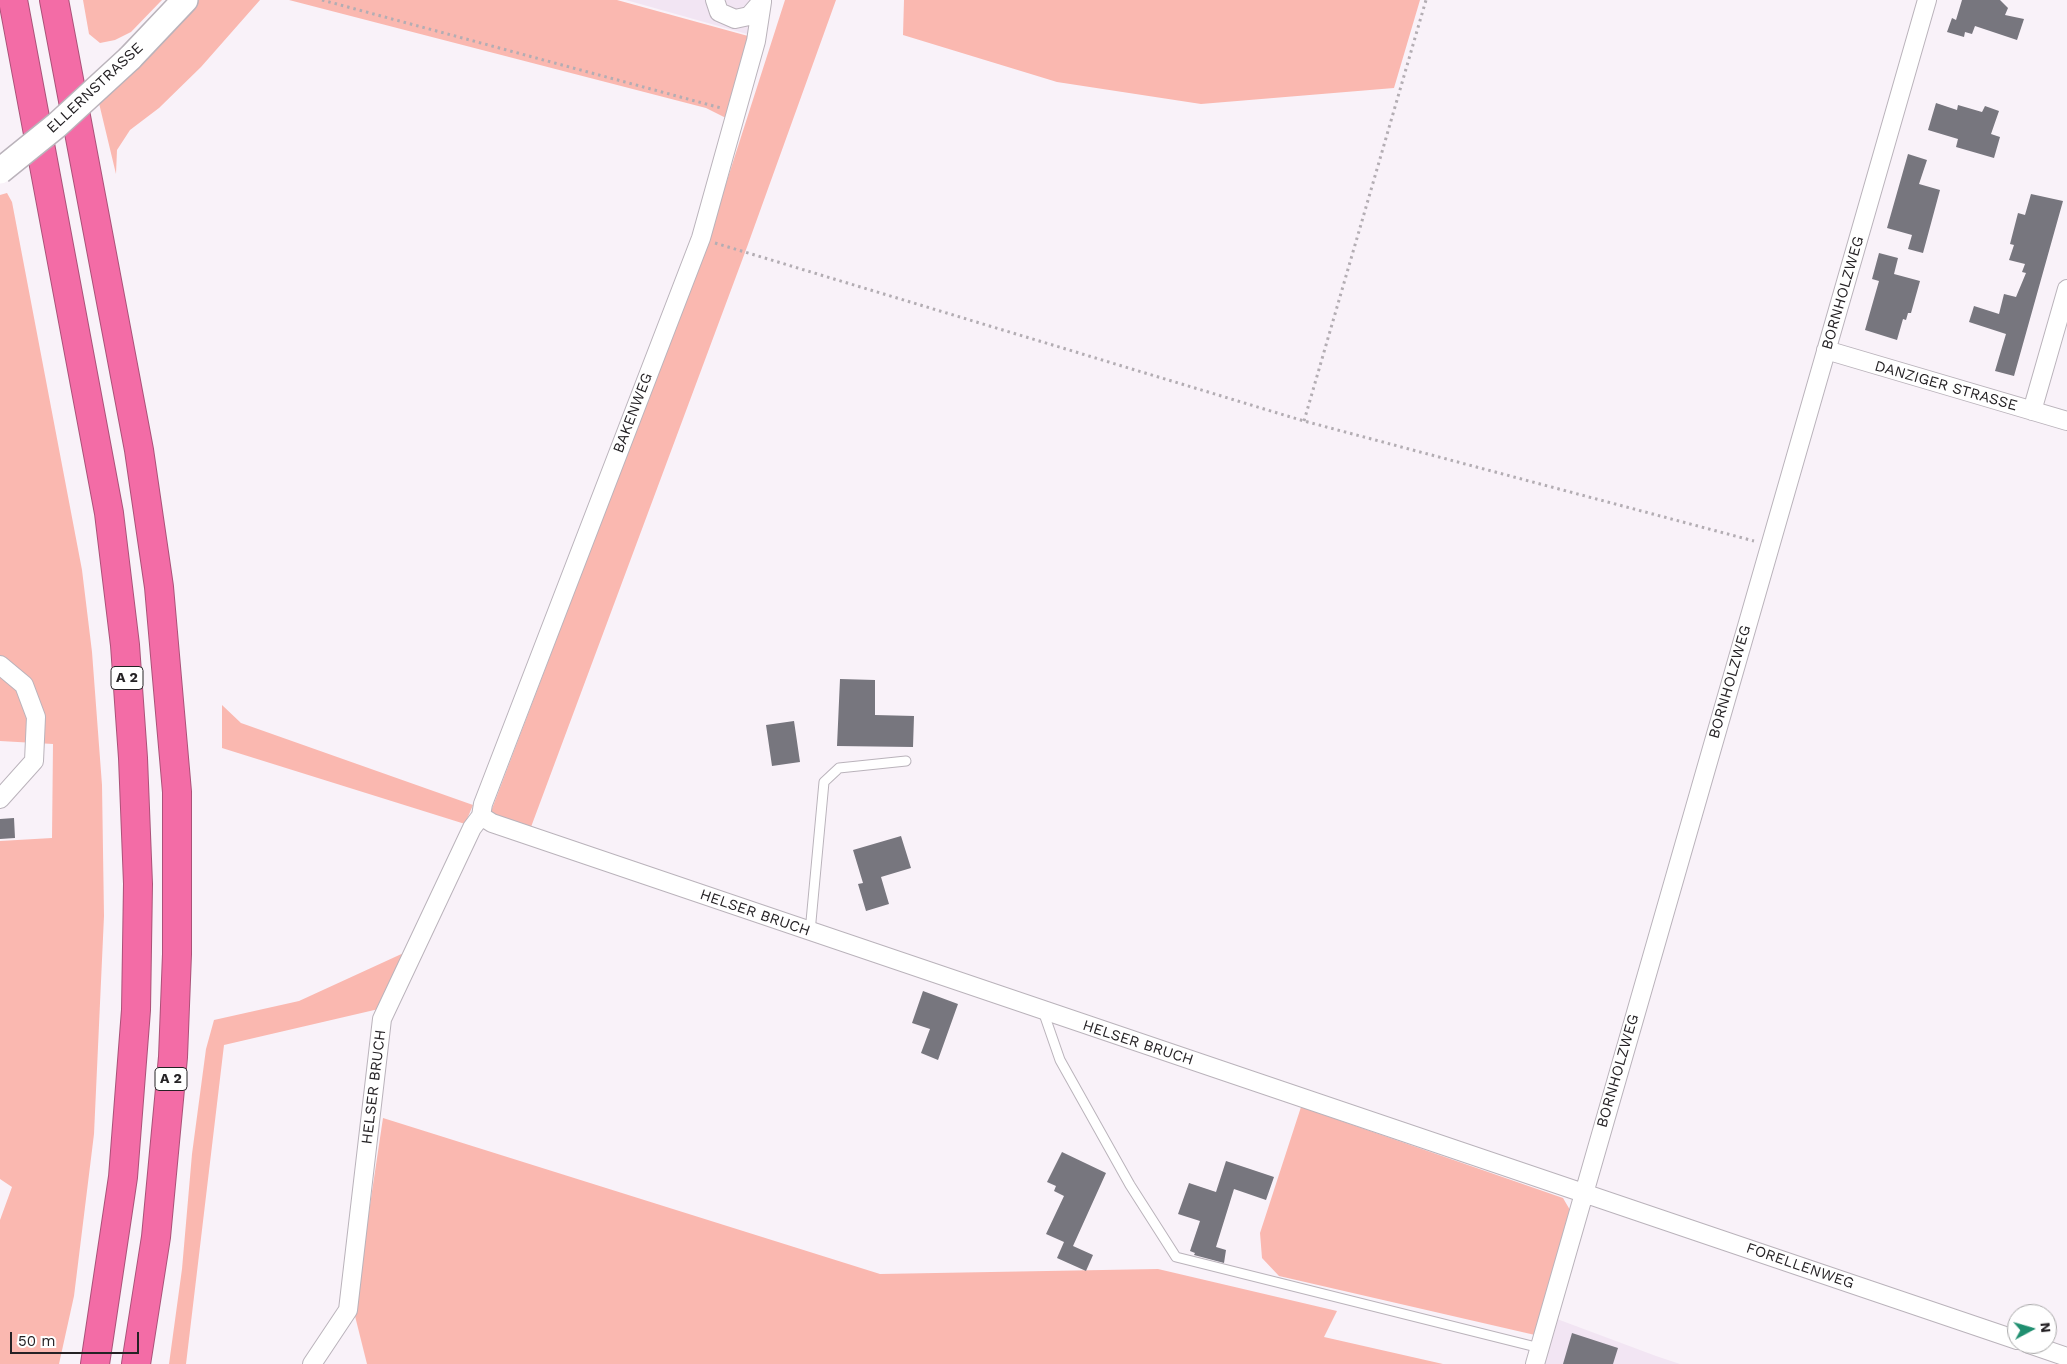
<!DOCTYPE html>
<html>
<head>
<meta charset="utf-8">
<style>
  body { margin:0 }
  #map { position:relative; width:2067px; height:1364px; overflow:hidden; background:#f9f2f9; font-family:"Work Sans",sans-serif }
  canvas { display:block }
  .north { position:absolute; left:2007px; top:1304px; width:50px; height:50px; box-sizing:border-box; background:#fff; border:1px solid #a8a7a8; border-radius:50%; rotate:84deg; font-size:14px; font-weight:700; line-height:20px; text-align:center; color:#252225 }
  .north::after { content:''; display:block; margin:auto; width:18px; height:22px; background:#208f70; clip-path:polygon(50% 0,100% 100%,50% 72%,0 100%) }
  .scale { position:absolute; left:10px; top:1332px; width:129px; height:22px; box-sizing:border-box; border:2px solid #252225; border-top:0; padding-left:6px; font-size:15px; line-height:18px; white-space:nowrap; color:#252225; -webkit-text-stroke:4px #fff; paint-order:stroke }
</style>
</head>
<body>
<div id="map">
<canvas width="2067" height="1364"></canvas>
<div class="north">N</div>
<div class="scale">50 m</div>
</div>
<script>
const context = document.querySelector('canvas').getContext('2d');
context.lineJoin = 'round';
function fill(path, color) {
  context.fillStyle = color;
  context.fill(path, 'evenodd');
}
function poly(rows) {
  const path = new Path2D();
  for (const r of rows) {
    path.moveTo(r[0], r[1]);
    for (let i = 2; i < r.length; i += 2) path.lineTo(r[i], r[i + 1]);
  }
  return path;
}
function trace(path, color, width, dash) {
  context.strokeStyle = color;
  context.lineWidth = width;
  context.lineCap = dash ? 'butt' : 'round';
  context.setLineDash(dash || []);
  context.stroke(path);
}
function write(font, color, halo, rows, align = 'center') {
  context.font = font + ' "Work Sans",sans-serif';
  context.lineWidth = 4;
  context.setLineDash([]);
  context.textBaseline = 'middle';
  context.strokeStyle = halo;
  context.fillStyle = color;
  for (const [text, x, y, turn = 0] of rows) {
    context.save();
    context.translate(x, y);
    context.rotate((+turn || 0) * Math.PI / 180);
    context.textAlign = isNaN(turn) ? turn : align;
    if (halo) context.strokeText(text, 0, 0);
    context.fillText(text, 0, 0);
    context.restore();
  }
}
fill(poly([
  [626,0,765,0,754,36],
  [1557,1319,1656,1356,1680,1364,1544,1364]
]), '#f2e5f3');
fill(poly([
  [83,0,162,0,131,32,115,40,100,43,89,34],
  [199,0,260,0,201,67,159,108,130,130,117,150,116,174,98,99,178,23],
  [289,0,617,0,748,36,728,119,706,108],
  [785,0,836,0,747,247,531,827,490,814,705,249],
  [904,0,1420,0,1394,88,1201,104,1057,82,903,35],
  [7,193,12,202,82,570,92,652,102,785,104,916,94,1134,74,1296,59,1364,0,1364,0,1220,12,1187,0,1179,0,841,52,838,53,744,0,741,0,195],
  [222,705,241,723,473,805,465,824,222,748],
  [408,951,383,1008,224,1045,186,1364,169,1364,182,1269,192,1154,206,1049,214,1020,299,1001],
  [1301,1107,1563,1198,1570,1210,1535,1335,1279,1276,1262,1258,1260,1233],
  [383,1118,880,1274,1158,1269,1337,1311,1324,1337,1443,1364,367,1364,354,1312]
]), '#fab8b0');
fill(poly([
  [1962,0,2000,0,2008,8,2005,15,2024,19,2017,40,1975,26,1972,34,1965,32,1964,37,1947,32,1952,18,1956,20],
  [1936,103,1957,110,1958,105,1982,112,1985,106,1999,111,1991,134,2000,137,1994,158,1956,147,1958,139,1928,130],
  [1908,154,1927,160,1919,184,1940,190,1923,253,1908,249,1912,235,1887,228],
  [2031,194,2063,201,2014,376,1995,371,2006,334,1969,322,1974,306,1999,314,2004,294,2016,297,2026,273,2022,272,2025,264,2009,260,2014,245,2010,244,2018,213,2025,215],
  [1879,253,1898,258,1894,274,1920,281,1911,313,1908,313,1906,320,1903,319,1897,340,1865,330,1879,281,1872,279],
  [840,679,875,680,875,715,914,716,913,747,837,746],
  [794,721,800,762,772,766,766,725],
  [14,818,15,838,0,839,0,819],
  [901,836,911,868,881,877,889,904,866,911,858,884,863,883,853,850],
  [923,991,958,1004,938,1060,921,1053,930,1029,912,1023],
  [1062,1152,1106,1173,1073,1246,1093,1255,1086,1271,1057,1258,1064,1242,1046,1234,1064,1196,1054,1191,1056,1186,1047,1182],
  [1226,1161,1274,1177,1266,1200,1234,1189,1216,1247,1226,1250,1224,1263,1194,1255,1195,1253,1190,1251,1200,1221,1178,1214,1189,1183,1216,1192],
  [1572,1333,1618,1348,1613,1364,1563,1364]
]), '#77767e');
const lane = poly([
  [810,932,824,782,839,768,906,761],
  [1043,1011,1060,1060,1130,1185,1176,1257,1540,1348]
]);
const street = poly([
  [715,0,719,12,735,19,749,16,762,1],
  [1826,350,2067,421],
  [2032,411,2067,289],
  [0,665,24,685,36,717,34,761,0,799],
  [481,816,492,823,2017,1340],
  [2029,1344,2067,1357],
  [312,1364,348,1310,382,1019,472,828,481,816,483,804,701,238,756,41,762,2],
  [1535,1364,1927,0]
]);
const secondary = poly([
  [130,58,185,0]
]);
const highway = poly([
  [13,0,109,513,125,645,133,758,138,884,136,1010,123,1177,95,1364],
  [54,0,139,450,159,587,177,792,177,954,173,1057,156,1237,136,1364]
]);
trace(lane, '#bab3bb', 11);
trace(street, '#bab3bb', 20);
trace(secondary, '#bab3bb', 28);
trace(highway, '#ab5279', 30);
trace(poly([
  [322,0,721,108],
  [715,243,1304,421,1754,541],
  [1304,421,1426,0]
]), '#b3adb3', 3, [2.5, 4]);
trace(lane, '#fff', 9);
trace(street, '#fff', 18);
trace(secondary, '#fff', 25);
trace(highway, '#f36ca6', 28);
const secondaryBridge = poly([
  [0,171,57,125,130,58]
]);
trace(secondaryBridge, '#bab3bb', 28, []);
trace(secondaryBridge, '#fff', 25);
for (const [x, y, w] of [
  [127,678,32],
  [171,1079,32]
]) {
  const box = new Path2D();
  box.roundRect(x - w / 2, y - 11.5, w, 23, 4);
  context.fillStyle = '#fff';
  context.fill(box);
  trace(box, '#252225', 1);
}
write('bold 14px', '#252225', null, [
  ["A 2",127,678],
  ["A 2",171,1079]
]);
write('15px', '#252225', '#fff', [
  ["ELLERNSTRASSE",95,88,-43],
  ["BORNHOLZWEG",1843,293,-74],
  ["DANZIGER STRASSE",1946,386,16],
  ["BAKENWEG",633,413,-69],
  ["BORNHOLZWEG",1730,682,-74],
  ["HELSER BRUCH",755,913,19],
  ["HELSER BRUCH",1138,1043,18],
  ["BORNHOLZWEG",1618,1071,-74],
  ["HELSER BRUCH",374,1087,-83],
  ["FORELLENWEG",1800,1266,19]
]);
</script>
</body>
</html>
